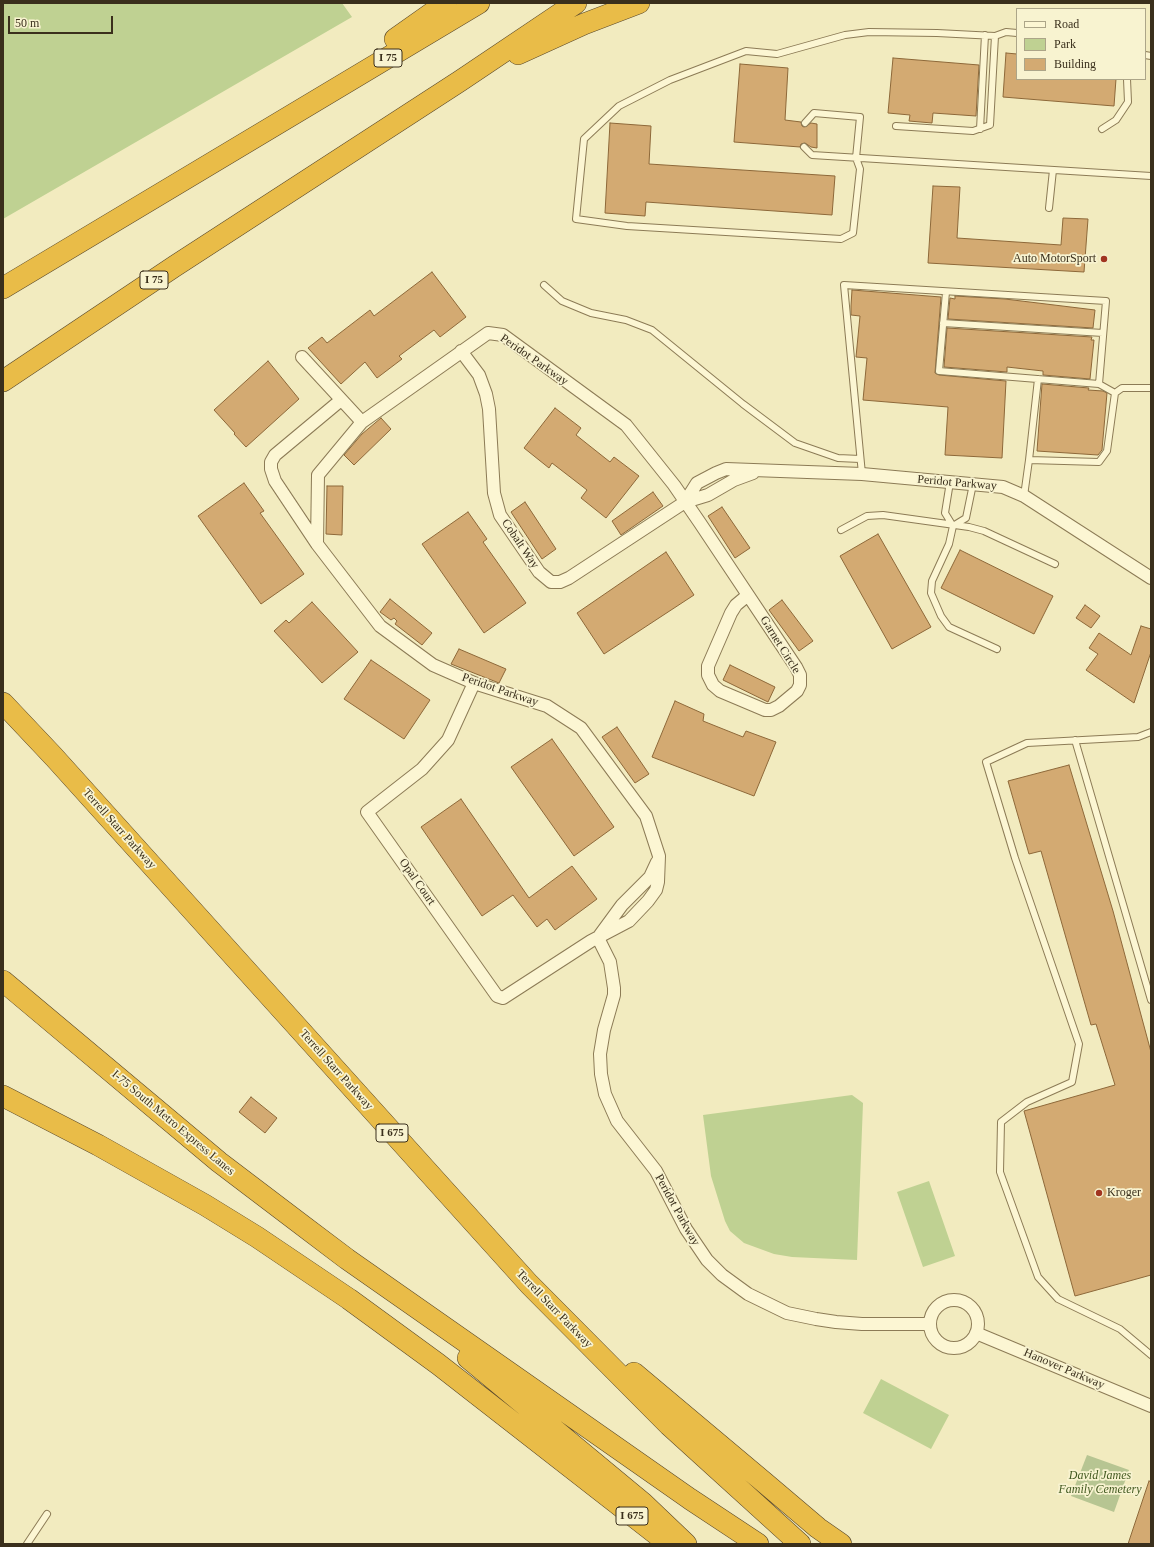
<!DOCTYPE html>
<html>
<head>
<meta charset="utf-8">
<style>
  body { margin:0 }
  #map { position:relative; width:1154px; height:1547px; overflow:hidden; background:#f2ebbf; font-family:Georgia,serif }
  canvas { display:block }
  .frame { position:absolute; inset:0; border:4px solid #3a2f1c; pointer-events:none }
  .legend { position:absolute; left:1016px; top:8px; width:130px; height:72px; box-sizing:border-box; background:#f8f3d0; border:1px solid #aca588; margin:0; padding:5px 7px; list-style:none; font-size:12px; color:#3a2f1c }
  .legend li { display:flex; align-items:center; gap:8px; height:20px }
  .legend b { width:20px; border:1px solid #aca588 }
  .scale { position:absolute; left:8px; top:16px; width:105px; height:18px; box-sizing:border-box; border:2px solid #3a2f1c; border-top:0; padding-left:5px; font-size:12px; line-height:14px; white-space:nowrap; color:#3a2f1c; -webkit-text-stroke:3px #f8f3d0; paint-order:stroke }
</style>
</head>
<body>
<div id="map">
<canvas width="1154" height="1547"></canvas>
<div class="frame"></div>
<ul class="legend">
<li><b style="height:5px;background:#fcf6d3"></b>Road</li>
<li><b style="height:11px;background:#bfd192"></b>Park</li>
<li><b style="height:11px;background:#d3aa72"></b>Building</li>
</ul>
<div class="scale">50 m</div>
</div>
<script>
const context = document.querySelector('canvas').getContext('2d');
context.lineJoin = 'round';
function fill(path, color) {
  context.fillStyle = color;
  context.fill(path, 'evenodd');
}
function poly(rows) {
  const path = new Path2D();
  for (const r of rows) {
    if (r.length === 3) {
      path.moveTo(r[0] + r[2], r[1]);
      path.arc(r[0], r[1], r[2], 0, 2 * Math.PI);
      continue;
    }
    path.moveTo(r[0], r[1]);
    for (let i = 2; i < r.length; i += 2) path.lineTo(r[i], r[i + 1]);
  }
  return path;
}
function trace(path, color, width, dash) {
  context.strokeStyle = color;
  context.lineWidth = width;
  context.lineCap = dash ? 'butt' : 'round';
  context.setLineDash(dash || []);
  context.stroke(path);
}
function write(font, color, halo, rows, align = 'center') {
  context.font = font + ' Georgia,serif';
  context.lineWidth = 3.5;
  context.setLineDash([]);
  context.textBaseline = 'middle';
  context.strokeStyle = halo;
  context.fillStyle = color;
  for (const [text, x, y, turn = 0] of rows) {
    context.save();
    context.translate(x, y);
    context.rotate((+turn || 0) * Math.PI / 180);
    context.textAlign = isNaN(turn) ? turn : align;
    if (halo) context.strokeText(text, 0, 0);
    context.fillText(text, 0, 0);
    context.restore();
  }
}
fill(poly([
  [3,3,342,3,352,17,3,219],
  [852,1095,863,1103,857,1260,792,1257,774,1254,744,1243,730,1231,725,1221,711,1176,703,1115],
  [929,1181,955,1256,923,1267,897,1192],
  [881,1379,949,1415,931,1449,863,1413]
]), '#bfd192');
fill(poly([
  [1087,1455,1129,1470,1114,1512,1071,1496]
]), '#b7c592');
const building = poly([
  [1006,53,1017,54,1017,79,1116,79,1114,106,1003,97,1006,53],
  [893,58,979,65,976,116,933,113,932,123,909,121,910,115,888,113,893,58],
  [740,64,788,68,785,120,801,122,802,126,804,127,811,123,817,124,817,148,811,147,805,143,801,144,800,147,734,142,740,64],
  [610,123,651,126,649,164,835,176,832,215,646,202,645,216,605,213,610,123],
  [933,186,960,187,957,238,1061,245,1063,218,1088,219,1084,272,928,263,933,186],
  [432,272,466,317,440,337,434,330,399,356,402,359,377,378,365,362,341,384,308,348,322,337,327,343,370,310,374,316,432,272],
  [852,290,941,297,935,373,939,375,1006,381,1002,458,945,455,948,407,863,400,867,358,856,357,860,316,851,315,851,306,852,290],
  [955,296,1005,299,1095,310,1093,328,948,319,950,298,955,299,955,296],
  [947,328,1092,337,1091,340,1094,340,1090,379,1043,375,1043,371,1007,367,1007,372,944,367,947,328],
  [268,361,299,399,246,447,234,434,235,433,214,410,268,361],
  [1042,384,1089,388,1088,390,1103,391,1107,393,1102,450,1098,455,1037,451,1042,384],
  [555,408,581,428,576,435,610,462,614,457,639,476,606,518,581,498,587,490,552,463,549,468,524,448,555,408],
  [381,418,391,429,354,465,344,455,362,434,381,418],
  [244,483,264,511,260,513,304,574,261,604,198,516,244,483],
  [327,486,343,486,342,535,326,534,327,486],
  [653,492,663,506,621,535,612,521,653,492],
  [525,502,556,549,542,559,511,512,525,502],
  [722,507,750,548,735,558,708,516,722,507],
  [468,512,487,539,483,542,526,603,484,633,422,544,468,512],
  [878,534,931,627,892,649,840,556,878,534],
  [960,550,1053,596,1034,634,941,588,960,550],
  [666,552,694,595,604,654,577,613,666,552],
  [390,599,432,633,422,645,395,624,397,621,394,618,391,620,380,612,390,599],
  [782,600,813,641,799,651,769,610,782,600],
  [312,602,358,652,322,683,274,631,286,620,289,623,312,602],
  [1085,605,1100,616,1091,628,1076,618,1085,605],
  [1141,626,1151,629,1151,652,1134,703,1086,670,1098,654,1089,648,1099,633,1131,655,1141,626],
  [459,649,506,669,499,683,451,664,459,649],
  [371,660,430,700,404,739,344,699,371,660],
  [730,665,775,687,768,702,723,680,730,665],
  [675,701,704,714,703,721,743,737,746,731,776,742,754,796,652,757,675,701],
  [617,727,649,774,635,783,602,737,617,727],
  [552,739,614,827,574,856,511,767,552,739],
  [1069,765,1113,911,1151,1052,1151,1275,1075,1296,1024,1111,1115,1085,1096,1024,1091,1025,1041,851,1029,854,1008,781,1069,765],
  [461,799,529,898,572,866,597,899,555,930,547,919,537,927,513,895,482,916,421,827,461,799],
  [251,1097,277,1118,265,1133,239,1112,251,1097],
  [1149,1481,1151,1482,1151,1544,1128,1544,1149,1481]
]);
fill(building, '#d3aa72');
trace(building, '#8d6839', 1);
const service = poly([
  [1145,55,1151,56],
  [805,123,814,113,860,117,856,158,860,169,853,233,841,239,627,226,576,219,584,139,619,106,670,80,746,51,777,54,845,35,869,32,937,33,995,36,1006,32,1017,33],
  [896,126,973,131,990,125,995,36],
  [980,129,985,35],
  [1102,129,1116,120,1128,102,1127,79],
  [804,147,812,155,1151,176],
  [1049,208,1053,170],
  [544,285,562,301,591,313,626,320,652,330,743,404,795,443,838,458,860,459],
  [943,323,1103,333],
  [1099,384,1115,393],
  [1029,460,1038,379],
  [862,474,844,285,1106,301,1099,384,939,371,946,292],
  [950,482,945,513,953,526,966,518,973,484],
  [1024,496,1029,460,1099,462,1107,451,1115,393,1122,388,1151,388],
  [953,526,949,544,932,581,931,593,941,616,949,627,997,649],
  [841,530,867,516,883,515,969,527,984,531,1055,564],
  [1151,732,1138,737,1027,743,986,762,1015,858,1079,1044,1072,1082,1027,1102,1001,1122,1000,1172,1038,1277,1058,1299,1120,1329,1151,1355],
  [1075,740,1151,1000],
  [27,1544,47,1514]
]);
const minor = poly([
  [461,351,479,375,486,394,489,409,494,493,500,515,539,572,551,582,560,582,569,578,685,502,708,495,734,480,753,473],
  [302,357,362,422],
  [685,502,697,483,716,473,726,469,862,474,1003,487,1024,496,1151,578],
  [317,544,275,481,271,469,271,462,275,455,341,400],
  [474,683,448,740,422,769,367,812,497,996,503,998,591,941,629,921,648,901,656,890,658,882,659,856,646,816,581,728,547,706,474,683,433,665,380,626,317,544,318,475,362,422,488,333,503,335,626,425,674,485,700,523,796,667,800,675,800,685,797,691,779,706,771,710,765,710,720,691,713,685,708,675,708,666,731,613,736,605,748,595],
  [600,935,622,905,650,877,657,862],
  [598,938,610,962,614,988,614,995,604,1030,600,1054,601,1074,605,1094,617,1121,656,1171,686,1229,707,1260,722,1275,748,1294,787,1313,816,1319,836,1322,862,1324,929,1324],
  [954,1324,24],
  [976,1333,1151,1406]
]);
const motorway = poly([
  [395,39,446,3],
  [518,54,584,24,639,3],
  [3,288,479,3],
  [3,381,175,266,460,81,576,3],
  [3,703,54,757,529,1284,669,1425,800,1544],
  [3,981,219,1162,302,1225,347,1259,690,1499,758,1544],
  [3,1096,98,1145,205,1205,257,1237,349,1299,438,1364,669,1544],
  [468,1358,643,1503,686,1544],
  [634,1373,765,1483,818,1528,841,1544]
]);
trace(service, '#8c7b56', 8);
trace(minor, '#8c7b56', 14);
trace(motorway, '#59482b', 22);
trace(service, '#fcf6d3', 6);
trace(minor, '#fcf6d3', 12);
trace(motorway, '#e9bc48', 21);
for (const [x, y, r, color] of [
  [1104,259,4,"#a13420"],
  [1099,1193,4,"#a13420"]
]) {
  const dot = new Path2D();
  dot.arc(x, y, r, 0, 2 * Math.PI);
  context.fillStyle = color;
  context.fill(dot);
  trace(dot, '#f8f3d0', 1.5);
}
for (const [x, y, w] of [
  [388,58,28],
  [154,280,28],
  [392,1133,32],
  [632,1516,32]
]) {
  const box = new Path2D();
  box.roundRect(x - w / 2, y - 9, w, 18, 3);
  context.fillStyle = '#f8f3d0';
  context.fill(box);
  trace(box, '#3a2f1c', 1);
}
write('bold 11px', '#3a2f1c', null, [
  ["I 75",388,58],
  ["I 75",154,280],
  ["I 675",392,1133],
  ["I 675",632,1516]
]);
write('12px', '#3a2f1c', '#f8f3d0', [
  ["Auto MotorSport",1096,259],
  ["Kroger",1107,1193,"left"]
], 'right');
write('12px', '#3a2f1c', '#f8f3d0', [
  ["Peridot Parkway",534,360,35],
  ["Peridot Parkway",957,483,5],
  ["Cobalt Way",520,544,56],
  ["Garnet Circle",780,645,58],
  ["Peridot Parkway",500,690,19],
  ["Terrell Starr Parkway",119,829,48],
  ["Opal Court",417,882,55],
  ["Terrell Starr Parkway",336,1070,48],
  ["I-75 South Metro Express Lanes",173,1123,40],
  ["Peridot Parkway",677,1210,61],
  ["Terrell Starr Parkway",554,1309,46],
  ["Hanover Parkway",1064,1369,23]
]);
write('italic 12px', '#425920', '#f8f3d0', [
  ["David James",1100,1476],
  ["Family Cemetery",1100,1490]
]);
</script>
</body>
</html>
